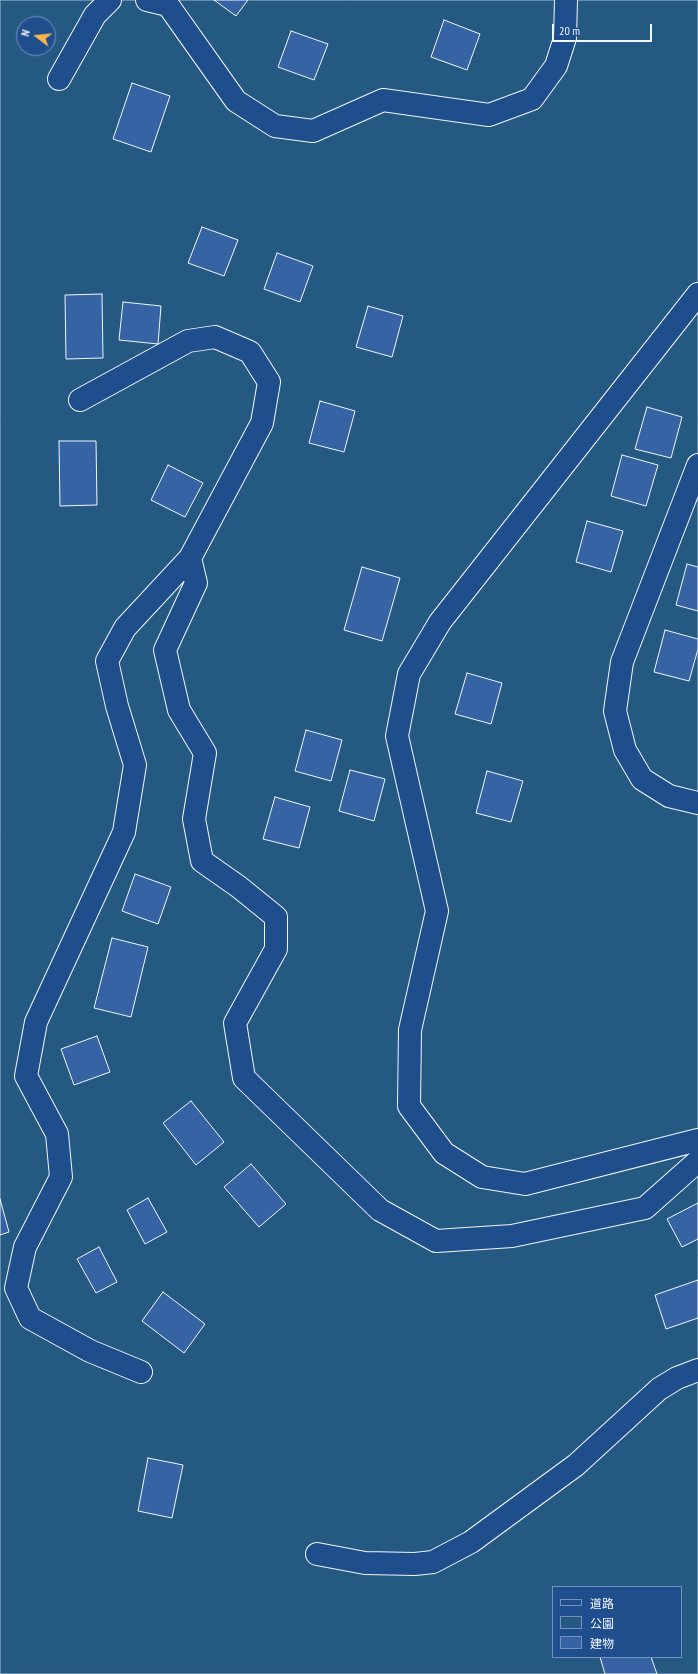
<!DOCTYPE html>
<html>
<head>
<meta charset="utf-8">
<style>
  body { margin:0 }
  #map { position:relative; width:698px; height:1674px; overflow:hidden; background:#1f4e8c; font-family:"PT Sans Narrow","Noto Sans JP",sans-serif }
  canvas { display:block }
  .legend { position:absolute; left:552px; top:1586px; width:130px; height:72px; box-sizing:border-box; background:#1f4e8c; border:1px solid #7391ba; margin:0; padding:5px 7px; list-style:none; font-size:12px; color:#f2f6ff }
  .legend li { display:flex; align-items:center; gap:8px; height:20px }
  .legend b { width:20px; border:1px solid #7391ba }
  .north { position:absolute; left:16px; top:16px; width:40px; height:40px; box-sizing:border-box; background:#1f4e8c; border:1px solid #7391ba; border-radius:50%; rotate:286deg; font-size:11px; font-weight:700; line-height:16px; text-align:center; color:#f2f6ff }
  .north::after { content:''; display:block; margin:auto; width:14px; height:18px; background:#ffb74d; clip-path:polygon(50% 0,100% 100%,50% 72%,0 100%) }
  .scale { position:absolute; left:552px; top:24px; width:100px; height:18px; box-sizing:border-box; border:2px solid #f2f6ff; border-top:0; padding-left:5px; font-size:12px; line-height:14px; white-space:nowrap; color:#f2f6ff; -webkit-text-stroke:3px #1f4e8c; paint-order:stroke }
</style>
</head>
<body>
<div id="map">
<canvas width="698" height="1674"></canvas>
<ul class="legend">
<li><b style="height:5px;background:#1f4e8c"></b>道路</li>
<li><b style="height:11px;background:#245a82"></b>公園</li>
<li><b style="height:11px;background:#3563a3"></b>建物</li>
</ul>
<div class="north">N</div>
<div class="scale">20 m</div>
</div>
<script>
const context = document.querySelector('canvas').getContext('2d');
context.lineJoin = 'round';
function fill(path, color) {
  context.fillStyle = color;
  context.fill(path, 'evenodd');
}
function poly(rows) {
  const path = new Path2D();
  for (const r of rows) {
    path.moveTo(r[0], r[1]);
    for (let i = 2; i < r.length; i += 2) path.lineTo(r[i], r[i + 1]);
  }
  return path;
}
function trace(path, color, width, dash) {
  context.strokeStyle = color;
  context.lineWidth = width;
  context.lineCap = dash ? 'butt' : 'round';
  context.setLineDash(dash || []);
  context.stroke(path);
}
const green = poly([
  [0,0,698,0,698,1674,0,1674,0,0],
  [24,24,48,24,48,48,24,48,24,24],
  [553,1587,681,1587,681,1657,553,1657,553,1587]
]);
fill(green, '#245a82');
trace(green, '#a8bbd7', 1);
const building = poly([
  [214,0,248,0,236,16,214,0],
  [444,20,480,34,467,70,431,57,444,20],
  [291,31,328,44,314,80,278,67,291,31],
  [132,83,170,96,151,152,113,139,132,83],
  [202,227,238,240,224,276,188,263,202,227],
  [277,253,313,266,300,302,264,289,277,253],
  [102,294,103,358,66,359,65,295,102,294],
  [123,302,161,306,158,344,119,340,123,302],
  [368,306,403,316,392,357,356,347,368,306],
  [320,401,355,411,344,452,309,443,320,401],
  [647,407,682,417,671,458,635,449,647,407],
  [59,441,96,441,97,505,60,506,59,441],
  [622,455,658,465,646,506,611,496,622,455],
  [168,465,203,483,185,517,151,500,168,465],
  [587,521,623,531,611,572,576,562,587,521],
  [687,564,698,567,698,611,676,605,687,564],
  [362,567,400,578,382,641,344,630,362,567],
  [665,630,698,639,698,649,689,681,654,672,665,630],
  [467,673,502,683,491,724,455,714,467,673],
  [306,730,342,740,331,781,295,771,306,730],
  [350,770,385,779,374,821,339,811,350,770],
  [487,771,523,781,511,822,476,813,487,771],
  [275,797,310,807,299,848,263,839,275,797],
  [135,874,171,887,158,924,122,911,135,874],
  [112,938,148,947,131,1017,94,1008,112,938],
  [97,1036,110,1072,74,1085,61,1049,97,1036],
  [191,1101,224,1142,196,1165,163,1123,191,1101],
  [251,1164,286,1204,259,1227,224,1187,251,1164],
  [148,1198,167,1232,145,1244,127,1210,148,1198],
  [0,1199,9,1232,0,1235,0,1199],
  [698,1203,698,1239,682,1247,667,1219,698,1203],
  [99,1247,117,1282,96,1293,77,1259,99,1247],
  [698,1280,698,1318,666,1329,655,1295,698,1280],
  [163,1292,205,1324,184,1353,142,1321,163,1292],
  [148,1458,183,1465,172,1518,138,1511,148,1458],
  [600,1657,651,1657,657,1674,605,1674,600,1657]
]);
fill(building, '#3563a3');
trace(building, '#f2f6ff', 1);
const minor = poly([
  [147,0,168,5,236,101,275,126,313,131,383,100,489,115,532,99,556,66,565,38,566,0],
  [59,79,95,15,110,0],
  [698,294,440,622,409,674,397,736,437,911,410,1030,409,1106,444,1153,482,1177,525,1184,698,1140],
  [80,400,188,341,215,337,250,352,269,382,262,423,190,558,125,628,107,661,117,706,135,765,124,832,36,1022,26,1076,57,1134,61,1177,25,1247,16,1288,30,1318,90,1351,141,1372],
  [698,465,622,662,615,711,625,750,642,779,669,796,698,803],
  [190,558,196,583,165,650,179,710,205,753,194,819,202,861,239,887,276,917,276,949,235,1023,244,1078,380,1210,436,1241,512,1236,645,1208,698,1161],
  [317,1554,365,1563,415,1564,433,1562,471,1542,576,1465,659,1389,677,1378,698,1370]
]);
trace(minor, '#f2f6ff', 24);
trace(minor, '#1f4e8c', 22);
</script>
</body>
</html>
